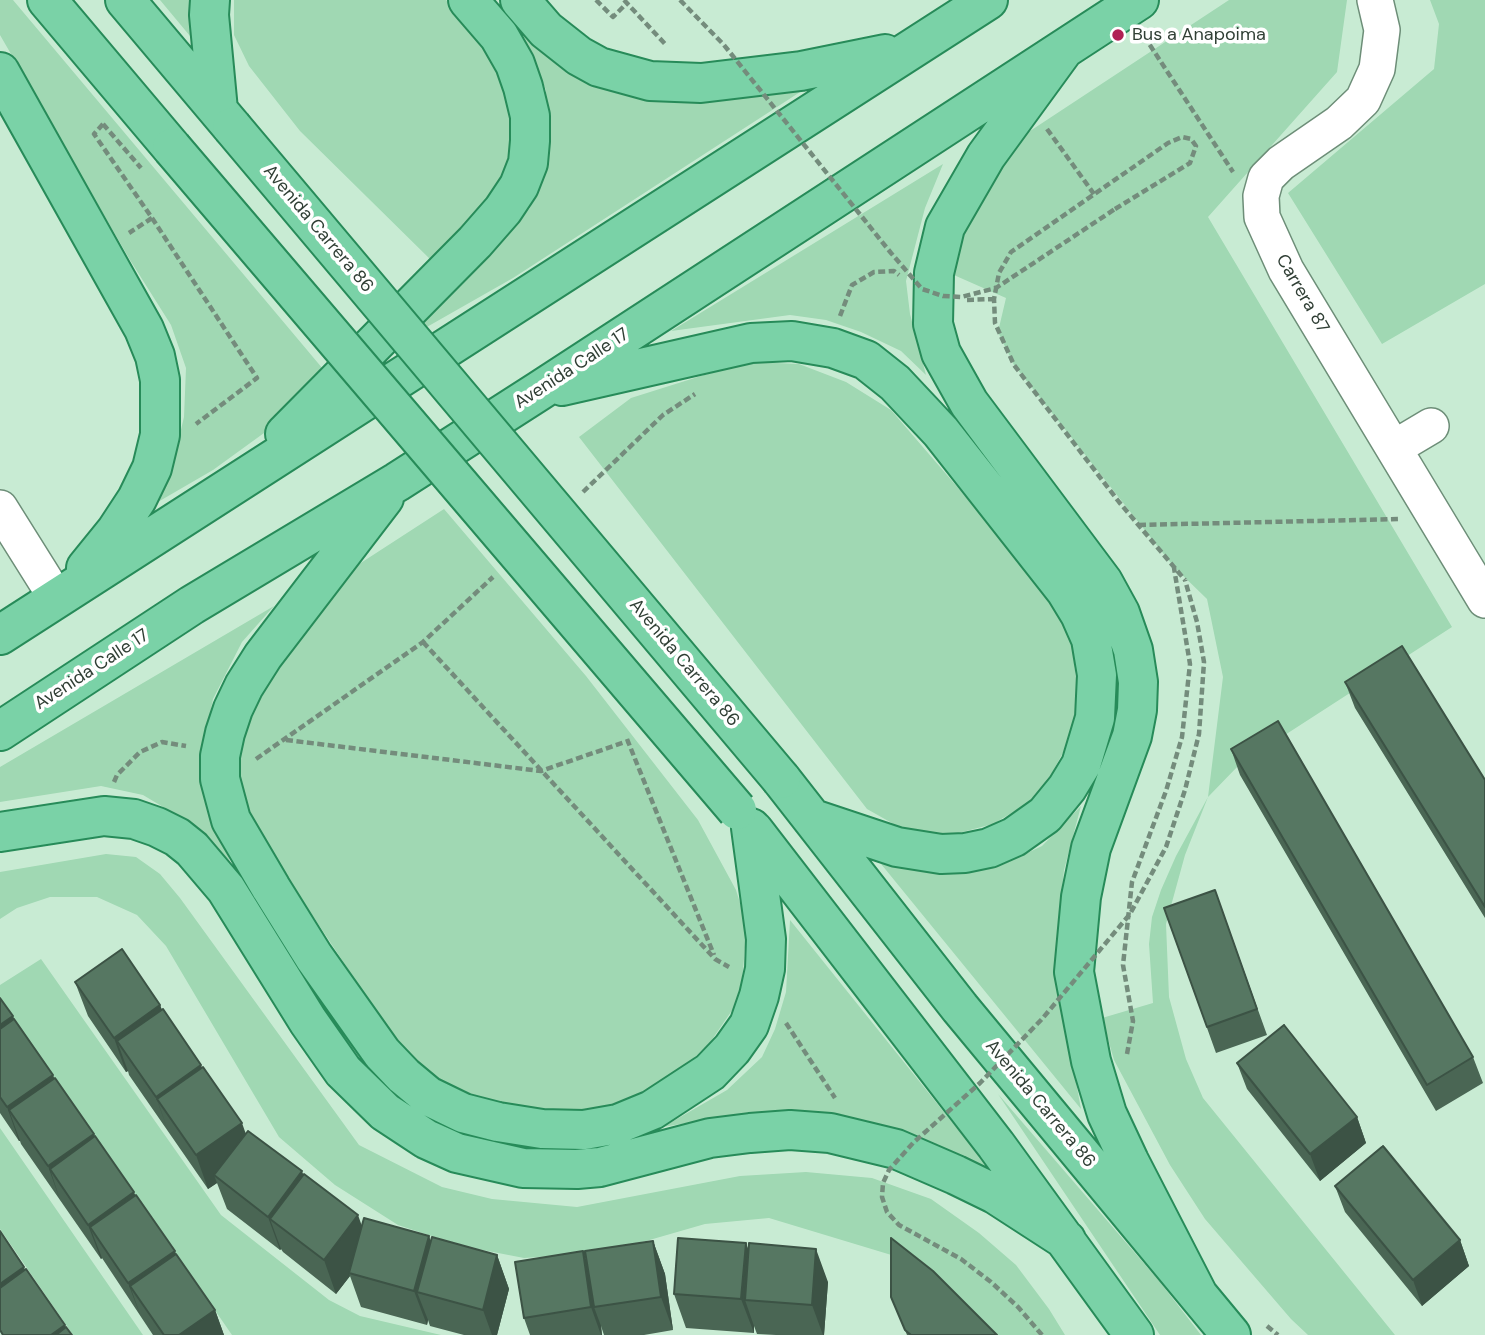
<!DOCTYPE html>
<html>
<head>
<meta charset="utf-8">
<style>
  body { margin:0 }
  canvas { display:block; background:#c8ebd3 }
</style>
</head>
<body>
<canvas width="1485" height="1335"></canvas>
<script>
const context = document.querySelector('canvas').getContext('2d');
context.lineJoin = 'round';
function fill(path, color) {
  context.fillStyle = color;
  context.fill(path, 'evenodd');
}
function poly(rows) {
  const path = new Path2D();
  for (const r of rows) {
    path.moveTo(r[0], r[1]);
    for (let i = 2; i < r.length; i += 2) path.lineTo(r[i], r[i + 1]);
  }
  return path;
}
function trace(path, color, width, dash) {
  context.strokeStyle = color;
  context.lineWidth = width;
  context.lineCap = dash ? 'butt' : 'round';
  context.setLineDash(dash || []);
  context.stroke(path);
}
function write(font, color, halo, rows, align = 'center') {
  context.font = font + ' "DM Sans",sans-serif';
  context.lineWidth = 7;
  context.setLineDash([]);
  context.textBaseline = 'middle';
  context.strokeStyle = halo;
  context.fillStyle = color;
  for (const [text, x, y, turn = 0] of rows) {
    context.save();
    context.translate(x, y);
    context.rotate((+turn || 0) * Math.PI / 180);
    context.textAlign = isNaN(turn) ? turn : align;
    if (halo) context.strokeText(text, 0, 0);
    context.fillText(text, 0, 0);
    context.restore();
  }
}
fill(poly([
  [0,0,13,0,323,369,264,433,213,470,151,506,179,438,184,417,186,368,171,325,130,260,0,35],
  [160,0,191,0,190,36],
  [234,0,446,0,462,18,487,53,509,94,515,147,492,194,434,263,300,131,249,66,234,35],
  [1229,0,1347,0,1337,72,1208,217,1452,627,1240,764,1208,797,1185,855,1166,924,1169,997,1186,1059,1203,1098,1395,1335,1308,1335,1291,1319,1205,1219,1170,1165,1114,1060,1102,1018,1153,1003,1149,944,1152,917,1161,890,1176,856,1208,797,1223,677,1207,599,1174,567,1014,365,998,332,1006,298,947,272,978,192,1027,133],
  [1430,0,1485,0,1485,284,1382,344,1288,193,1434,69,1439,24],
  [521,30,561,61,814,83,513,278,404,340,489,257,530,208,544,156,546,90],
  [943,164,925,208,906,281,910,314,926,375,901,351,861,332,826,320,790,315,671,331],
  [755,362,799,364,846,382,891,410,1046,590,1070,630,1077,687,1074,732,1052,773,1028,803,993,824,947,836,906,831,867,809,579,437,631,398,704,375],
  [444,509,586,676,698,820,736,890,745,919,745,947,742,982,733,1009,711,1041,684,1068,629,1101,548,1118,492,1102,437,1081,397,1043,240,806,239,738,270,676,353,568],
  [274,606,242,642,213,699,203,748,211,811,230,861,190,823,143,795,101,786,0,802,0,767],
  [1081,806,1064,870,1060,909,1059,965,1066,1029,1081,1109,877,859,957,873,1004,864,1042,846],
  [106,854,136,857,160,874,180,898,359,1145,442,1187,492,1199,577,1207,740,1176,806,1172,872,1178,931,1199,979,1233,1016,1265,1049,1309,1065,1335,985,1335,898,1257,769,1218,705,1224,646,1241,581,1254,524,1258,462,1246,398,1225,335,1185,279,1137,166,946,137,915,97,897,50,897,17,908,0,919,0,872],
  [790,920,992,1172,823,1114,740,1114,663,1127,727,1090,762,1057,775,1029,786,992],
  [41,959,221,1215,329,1300,360,1316,441,1335,232,1335,0,999,0,985],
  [998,1094,1160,1282,1201,1335,1160,1335],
  [0,1128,143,1335,73,1335,0,1229]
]), '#a0d8b3');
const minor = poly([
  [1375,0,1382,30,1377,69,1363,100,1339,123,1281,163,1266,178,1261,196,1262,217,1286,270,1485,600],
  [1394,448,1431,426],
  [0,508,57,599]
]);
const major = poly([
  [47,0,172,148],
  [125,0,232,127],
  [210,0,209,15,218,110],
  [520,0,546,30,579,56,599,67,650,81,701,83,801,71,885,54],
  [1064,49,986,156,945,227,934,273,933,324,941,353,969,403,1103,582,1120,613,1133,650,1138,682,1137,710,1132,736,1091,848,1081,897,1074,972,1091,1061,1107,1114,1129,1161,1198,1295],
  [0,72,144,329,155,356,160,380,160,435,152,468,137,499,116,531,86,568],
  [562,386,751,343,792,341,833,348,866,360,895,383,941,432,1066,591,1080,614,1091,639,1097,675,1095,718,1081,765,1067,788,1045,815,1014,837,989,848,965,853,941,854,897,847,813,819],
  [285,434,475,242,503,210,519,186,528,163,530,141,530,116,523,87,515,64,499,36,468,0],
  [384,498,263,656,244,686,233,709,225,733,220,756,220,779,231,820,271,888,314,957,382,1053,404,1076,428,1096,463,1113,498,1122,542,1129,584,1130,618,1124,652,1110,710,1072,732,1049,749,1025,759,996,765,969,766,939,751,828],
  [0,635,988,0],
  [0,731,192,605,397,482,539,391,1139,0],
  [781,779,960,1008,1231,1335],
  [754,831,996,1145,1134,1335],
  [0,832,104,816,134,819,157,827,177,837,192,849,226,889,308,1021,343,1071,385,1112,426,1139,457,1153,523,1168,577,1169,600,1167,710,1138,750,1133,790,1130,830,1133,896,1149,956,1175,995,1194,1066,1240]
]);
trace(minor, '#6d8e78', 38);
trace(major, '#278b59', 42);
trace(poly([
  [596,0,613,17,627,3],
  [624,0,667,46],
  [1144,36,1233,172],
  [103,124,94,134,152,218,129,233],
  [1047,129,1094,194],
  [1115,209,1190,163,1196,146,1191,139,1182,137,1168,143,1011,252,999,273,994,299,995,323,1014,365,1119,502,1185,580],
  [152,218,257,378,196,424],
  [967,300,994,299],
  [840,316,852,285,874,272,894,271,899,275],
  [583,492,663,415,695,394],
  [1139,525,1399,519],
  [423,642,715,959,729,967],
  [627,739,714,955],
  [286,740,541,771,628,741],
  [256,759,423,642,493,577],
  [114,782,117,775,140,752,162,742,186,746],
  [786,1023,835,1098],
  [1127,1054,1133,1021,1123,965,1132,882,1166,791,1182,737,1190,664,1174,568],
  [1267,1326,1278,1335]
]), '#748c7c', 4.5, [7, 3.5]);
trace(minor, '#fff', 35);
trace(major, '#7ad2a7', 38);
const majorBridge = poly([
  [232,127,781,779],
  [172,148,737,810]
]);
trace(majorBridge, '#278b59', 42, []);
trace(poly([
  [680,0,724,45,891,253,922,289,943,296,961,297,996,288,1115,209],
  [103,124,141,168],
  [1042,1335,1018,1307,991,1282,961,1259,899,1225,887,1212,882,1197,883,1183,889,1170,913,1143,980,1083,1042,1019,1089,963,1130,914,1166,847,1185,790,1199,734,1204,662,1197,622,1185,580]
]), '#748c7c', 4.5, [7, 3.5]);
trace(majorBridge, '#7ad2a7', 38);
fill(poly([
  [1345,682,1485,780,1485,918,1355,708],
  [1231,749,1473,1057,1483,1083,1436,1111,1240,775],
  [1215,890,1267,1035,1216,1053,1164,908],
  [75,982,160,1005,162,1010,202,1068,246,1134,303,1175,362,1226,497,1255,509,1289,497,1335,464,1335,430,1326,428,1320,427,1325,361,1307,350,1276,336,1294,283,1252,281,1249,280,1250,227,1209,217,1183,208,1189,129,1075,128,1071,126,1072,88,1016],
  [0,998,53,1075,54,1079,215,1310,224,1335,153,1335,102,1258,101,1259,21,1144,20,1141,19,1141,0,1113],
  [1237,1063,1357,1117,1366,1143,1320,1181,1247,1089],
  [1335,1186,1460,1240,1469,1266,1422,1306,1345,1212],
  [653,1241,665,1274,673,1330,644,1335,604,1335,601,1326,602,1335,530,1335,524,1318,587,1264],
  [746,1243,748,1250,828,1282,824,1335,776,1335,757,1334,754,1326,754,1333,686,1328,674,1294],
  [891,1297,997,1335,907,1335]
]), '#4a6654');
fill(poly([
  [160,1005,173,1039,117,1041,128,1071,126,1072,114,1038],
  [13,1016,25,1050,0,1068,0,1025],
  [201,1065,214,1099,157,1099,168,1131,156,1097],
  [53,1075,65,1109,9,1110,20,1141,19,1141,7,1107],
  [1357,1117,1366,1143,1320,1181,1310,1154],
  [242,1123,254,1157,214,1175,217,1183,208,1189,196,1155],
  [94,1134,107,1168,50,1169,60,1200,48,1166],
  [302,1171,314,1205,270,1219,281,1249,280,1250,268,1217],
  [134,1192,147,1226,90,1227,102,1258,101,1259,88,1225],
  [358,1215,370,1249,349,1273,350,1276,336,1294,324,1260],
  [429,1236,441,1270,417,1292,428,1320,427,1325,414,1291],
  [1460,1240,1469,1266,1422,1306,1413,1280],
  [653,1241,665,1274,673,1330,661,1297],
  [746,1243,758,1277,745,1300,754,1326,754,1333,741,1299],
  [816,1249,828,1282,824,1335,823,1335,812,1305],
  [175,1251,187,1285,130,1286,141,1317,128,1283],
  [583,1251,595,1285,594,1307,601,1326,602,1335,601,1335,591,1307],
  [497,1255,509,1289,497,1335,492,1335,483,1310],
  [24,1267,36,1301,0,1326,0,1284],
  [215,1310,224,1335,179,1335],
  [65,1325,68,1335,51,1335]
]), '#3c5345');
const building = poly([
  [1402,646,1485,780,1485,907,1345,682,1402,646],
  [1278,721,1473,1057,1427,1085,1231,749,1278,721],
  [1215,890,1257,1009,1207,1027,1164,908,1215,890],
  [122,949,160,1005,114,1038,75,982,122,949],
  [0,998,13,1016,0,1025,0,998],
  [163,1009,201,1065,156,1097,117,1041,163,1009],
  [14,1019,53,1075,7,1107,0,1097,0,1029,14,1019],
  [1284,1025,1357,1117,1310,1154,1237,1063,1284,1025],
  [203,1067,242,1123,196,1155,157,1099,203,1067],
  [55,1078,94,1134,48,1166,9,1110,55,1078],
  [248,1131,302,1171,268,1217,214,1175,248,1131],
  [95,1136,134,1192,88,1225,50,1169,95,1136],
  [1383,1146,1460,1240,1413,1280,1335,1186,1383,1146],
  [304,1174,358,1215,324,1260,270,1219,304,1174],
  [136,1195,175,1251,128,1283,90,1227,136,1195],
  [364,1218,429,1236,414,1291,349,1273,364,1218],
  [0,1231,24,1267,0,1284,0,1231],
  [432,1237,497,1255,483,1310,417,1292,432,1237],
  [678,1238,746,1243,741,1299,674,1294,678,1238],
  [891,1238,933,1271,997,1335,911,1335,905,1330,891,1297,891,1238],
  [653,1241,661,1297,594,1307,585,1251,653,1241],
  [749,1243,816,1249,812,1305,745,1300,749,1243],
  [583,1251,591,1307,524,1318,515,1262,583,1251],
  [176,1254,215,1310,179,1335,164,1335,130,1286,176,1254],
  [26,1269,65,1325,51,1335,3,1335,0,1330,0,1288,26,1269],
  [66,1327,72,1335,56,1335,66,1327]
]);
fill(building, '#567762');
trace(building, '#3c5345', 2);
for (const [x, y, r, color] of [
  [1118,35,7,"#b02054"]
]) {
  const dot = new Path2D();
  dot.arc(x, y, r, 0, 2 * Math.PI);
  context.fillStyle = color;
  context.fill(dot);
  trace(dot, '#fff', 2.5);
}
write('18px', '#303f35', '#fff', [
  ["Bus a Anapoima",1132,35]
], 'left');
write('18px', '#303f35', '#fff', [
  ["Avenida Carrera 86",318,229,50],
  ["Carrera 87",1302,294,60],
  ["Avenida Calle 17",572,369,-33],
  ["Avenida Carrera 86",684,663,50],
  ["Avenida Calle 17",92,670,-33],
  ["Avenida Carrera 86",1040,1104,50]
]);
</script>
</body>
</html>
